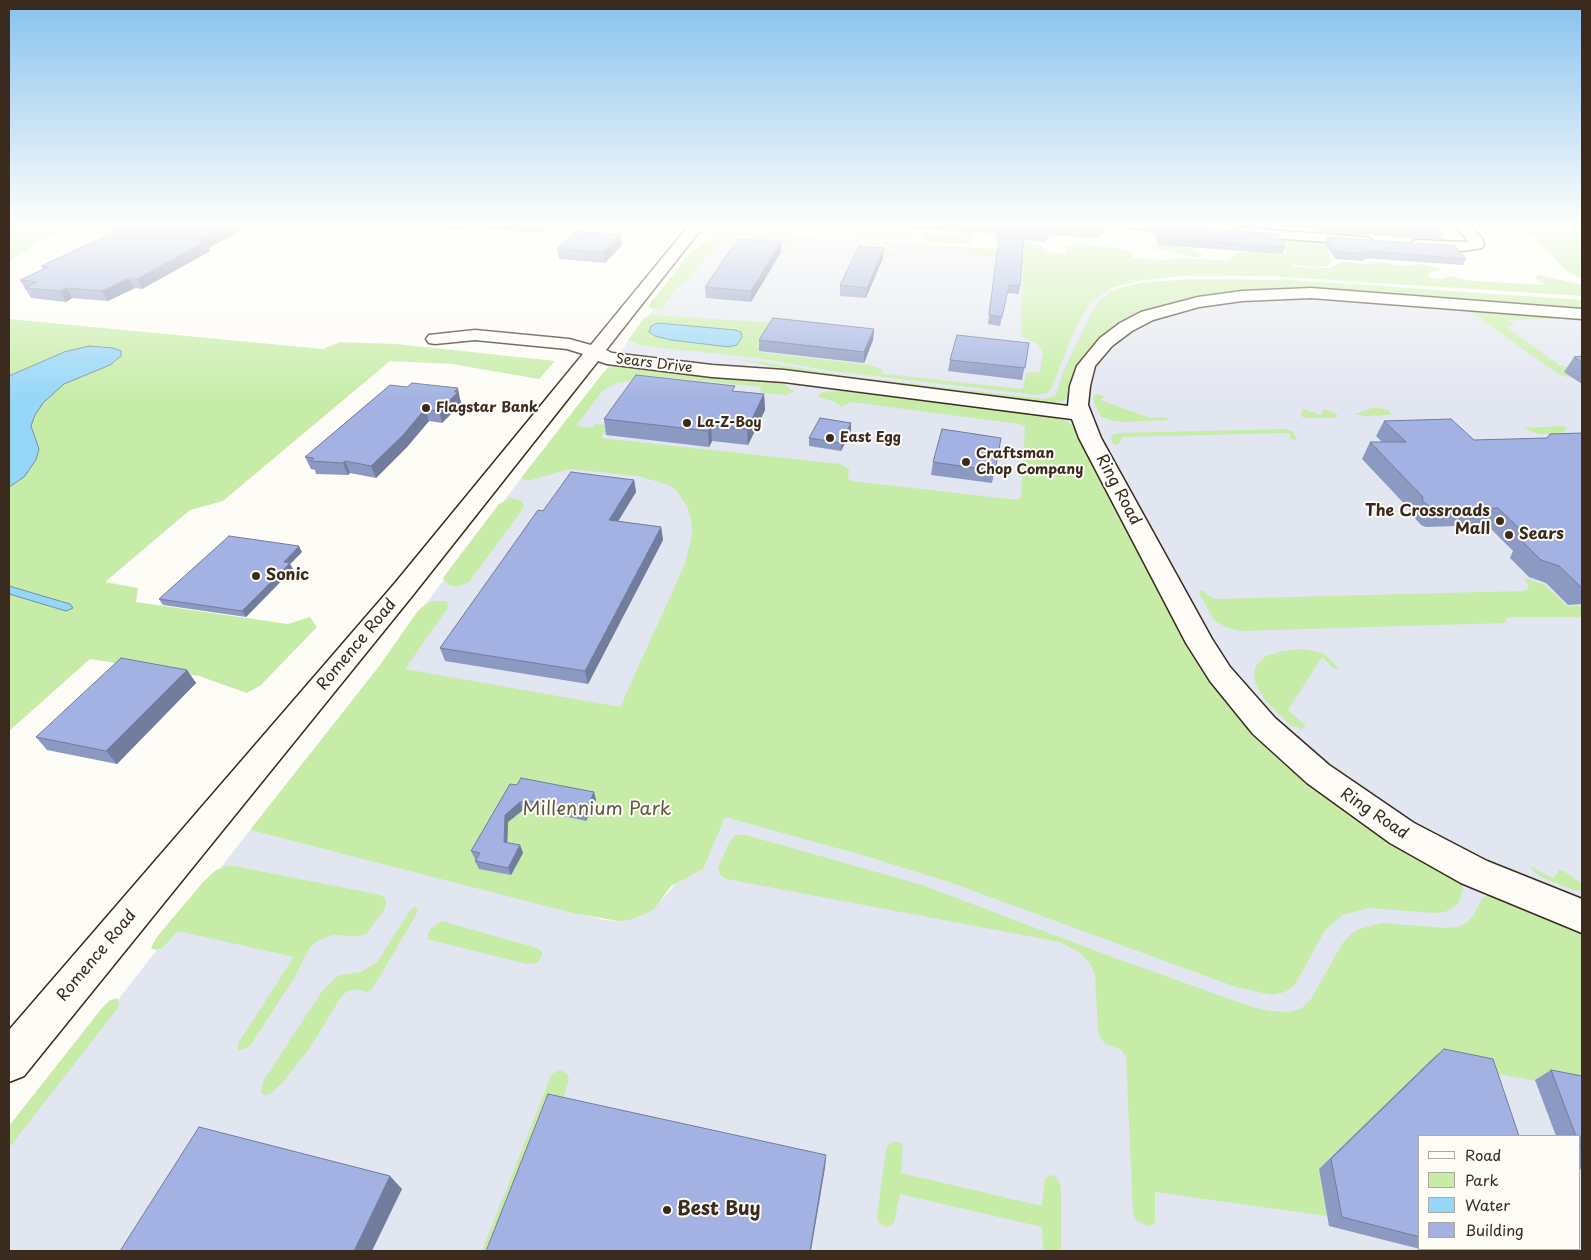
<!DOCTYPE html>
<html>
<head>
<meta charset="utf-8">
<style>
  body { margin:0 }
  #map { position:relative; width:1591px; height:1260px; overflow:hidden; background:#fdfcf7; font-family:"Playpen Sans",sans-serif }
  canvas { display:block }
  .frame { position:absolute; inset:0; border:10px solid #3b2a1e; pointer-events:none }
  .legend { position:absolute; left:1418px; top:1135px; width:162px; height:115px; box-sizing:border-box; background:#fdfcf7; border:1px solid #afa8a0; margin:0; padding:6px 9px; list-style:none; font-size:15px; color:#3b2a1e }
  .legend li { display:flex; align-items:center; gap:10px; height:25px }
  .legend b { width:25px; border:1px solid #afa8a0 }
</style>
</head>
<body>
<div id="map">
<canvas width="1591" height="1260"></canvas>
<div class="frame"></div>
<ul class="legend">
<li><b style="height:6px;background:#fdfcf7"></b>Road</li>
<li><b style="height:14px;background:#c6eca7"></b>Park</li>
<li><b style="height:14px;background:#96d6f8"></b>Water</li>
<li><b style="height:14px;background:#a3b2e2"></b>Building</li>
</ul>
</div>
<script>
const context = document.querySelector('canvas').getContext('2d');
context.lineJoin = 'round';
function fill(path, color) {
  context.fillStyle = color;
  context.fill(path, 'evenodd');
}
function poly(rows) {
  const path = new Path2D();
  for (const r of rows) {
    path.moveTo(r[0], r[1]);
    for (let i = 2; i < r.length; i += 2) path.lineTo(r[i], r[i + 1]);
  }
  return path;
}
function trace(path, color, width, dash) {
  context.strokeStyle = color;
  context.lineWidth = width;
  context.lineCap = dash ? 'butt' : 'round';
  context.setLineDash(dash || []);
  context.stroke(path);
}
function write(font, color, halo, rows, align = 'center') {
  context.font = font + ' "Playpen Sans",sans-serif';
  context.lineWidth = 4;
  context.setLineDash([]);
  context.textBaseline = 'middle';
  context.strokeStyle = halo;
  context.fillStyle = color;
  for (const [text, x, y, turn = 0] of rows) {
    context.save();
    context.translate(x, y);
    context.rotate((+turn || 0) * Math.PI / 180);
    context.textAlign = isNaN(turn) ? turn : align;
    if (halo) context.strokeText(text, 0, 0);
    context.fillText(text, 0, 0);
    context.restore();
  }
}
fill(poly([
  [714,231,993,249,1150,303,1209,290,1582,308,1582,1251,9,1251,9,1140,250,830,604,920,618,921,660,902,678,881,698,872,380,665,481,530],
  [1420,1136,1580,1136,1580,1249,1420,1249]
]), '#e2e6f1');
fill(poly([
  [9,224,76,224,43,238,9,262],
  [779,224,816,224,818,227,812,232,774,233,774,229],
  [854,224,884,225,890,230,913,237,909,239,874,240,856,238,851,233,855,228],
  [1527,224,1569,224,1582,233,1582,279,1565,270,1548,250,1538,243,1541,239,1516,228],
  [1073,225,1104,227,1112,230,1109,233,1103,234,1077,230,1071,228],
  [928,232,942,236,966,232,976,235,970,243,958,244,926,241,921,235],
  [1258,237,1331,244,1328,251,1332,261,1328,266,1319,267,1291,265,1293,267,1329,268,1342,262,1365,264,1379,262,1402,266,1422,264,1441,269,1440,271,1429,272,1429,278,1441,279,1451,276,1472,281,1545,285,1534,277,1540,275,1582,285,1582,296,1269,276,1180,276,1137,281,1111,288,1090,302,1074,331,1051,389,1047,393,1038,395,832,371,758,358,644,346,628,340,644,318,652,315,776,323,759,352,870,365,882,369,882,373,886,374,1021,389,1023,388,1026,373,1040,372,1043,352,1037,344,1021,336,1023,267,998,261,996,257,992,256,945,249,945,246,1006,250,1000,246,1010,240,1019,240,1048,249,1043,252,1067,254,1065,247,1073,244,1115,247,1129,251,1133,255,1132,258,1169,260,1177,258,1228,260,1236,254,1245,252,1286,253,1284,248],
  [708,240,726,242,713,248,686,282,678,286,662,307,666,309,746,316,649,308,649,305,691,252],
  [741,243,794,244,799,245,755,246,749,249,734,248,736,244],
  [1160,245,1191,249,1202,254,1199,257,1193,257,1152,248,1153,246],
  [863,248,887,250,892,254,890,258,857,255,859,250],
  [1195,279,1293,280,1582,300,1582,309,1342,291,1186,301,1095,345,1083,359,1071,396,1063,401,1051,403,837,378,732,359,764,362,846,376,1044,399,1052,397,1057,393,1063,372,1090,316,1098,303,1107,295,1119,288,1145,282],
  [1478,310,1582,318,1511,320,1510,321,1515,326,1507,327,1559,365,1571,368,1574,377,1570,378,1558,374,1471,312],
  [9,319,323,349,340,342,397,344,555,361,539,379,452,364,390,361,223,501,190,510,105,582,138,588,136,602,288,624,310,617,317,627,261,685,247,693,199,676,90,659,9,731],
  [620,365,784,384,794,392,786,395,764,393,760,391,761,387,642,375,636,380,617,383,603,390,576,426,592,428,596,424,607,425,603,430,606,430,601,438,840,464,849,469,848,478,851,481,1018,500,1021,497,1025,427,1020,424,851,402,842,407,835,402,819,397,818,395,822,392,843,391,1051,417,1068,422,1078,431,1200,659,1461,880,1463,888,1459,902,1453,908,1445,912,1434,913,1369,908,1343,915,1325,930,1295,985,1285,992,1272,995,1236,987,949,882,869,857,725,817,703,869,671,886,655,908,647,913,629,920,618,921,573,913,250,830,380,665,417,612,422,607,432,601,446,601,449,606,405,669,620,707,685,564,692,534,691,519,687,507,677,491,669,485,638,476,570,469,531,480,524,480,521,478,603,373,608,368],
  [1096,394,1104,396,1100,400,1150,418,1165,417,1170,420,1124,422,1109,420,1101,416,1096,407,1093,397],
  [1375,407,1388,410,1392,415,1364,416,1355,414],
  [1303,409,1321,415,1324,409,1338,415,1335,418,1305,418,1301,416],
  [1563,426,1567,428,1562,434,1539,434,1523,428],
  [1286,429,1292,431,1297,440,1291,439,1289,433,1122,437,1118,445,1113,443,1111,439,1112,435,1119,433],
  [510,498,522,501,524,505,522,510,469,582,457,587,449,585,443,579,445,575,499,504],
  [1524,578,1544,584,1567,606,1582,606,1582,617,1511,617,1507,618,1505,623,1240,631,1226,627,1214,620,1199,593,1200,591,1202,590,1209,596,1215,599,1523,591,1528,589,1529,586],
  [1303,649,1323,653,1339,668,1334,669,1322,657,1288,710,1305,725,1305,727,1301,729,1290,725,1265,700,1255,683,1254,675,1255,667,1266,656,1283,651],
  [735,835,746,835,922,885,1115,958,1252,1007,1271,1011,1288,1012,1301,1009,1311,999,1342,944,1350,935,1359,929,1382,923,1446,928,1458,927,1467,923,1474,915,1482,898,1490,894,1582,928,1582,1090,1479,1070,1320,1169,1327,1216,1155,1192,1155,1220,1153,1225,1148,1226,1136,1220,1133,1213,1126,1058,1122,1050,1106,1044,1101,1039,1098,1032,1095,975,1090,963,1080,953,1060,942,726,879,721,876,718,868,728,845],
  [228,866,234,866,381,895,386,900,385,909,366,934,356,936,333,935,317,941,310,947,294,978,254,1040,250,1046,241,1050,238,1050,238,1043,294,957,178,931,162,948,155,950,151,948,156,938,203,882,216,870],
  [1530,866,1552,878,1555,877,1559,870,1562,870,1581,883,1582,890,1574,890,1543,878,1533,871],
  [414,907,418,908,417,913,373,988,367,992,354,989,346,992,341,997,309,1049,282,1083,270,1094,264,1095,261,1092,263,1081,323,990,337,976,361,972,377,962,409,912],
  [442,921,537,948,542,952,542,956,538,963,527,964,427,939,430,929],
  [117,998,119,1004,117,1009,9,1148,9,1126,102,1008,110,1000],
  [560,1070,567,1074,569,1079,562,1104,496,1251,482,1251,550,1078,553,1073],
  [895,1141,901,1143,903,1148,901,1173,1042,1206,1045,1178,1051,1175,1055,1176,1058,1179,1061,1188,1061,1251,1043,1251,1042,1227,900,1194,894,1223,887,1227,883,1226,878,1221,877,1216,886,1151,888,1145]
]), '#c6eca7');
const water = poly([
  [658,323,735,330,741,332,742,337,737,345,729,347,671,340,655,336,649,332,651,326,658,323],
  [89,346,113,348,121,351,121,356,110,365,64,384,43,403,35,415,31,426,39,449,36,460,24,477,9,487,9,376,64,352,89,346],
  [9,586,70,604,73,608,66,611,9,594,9,586]
]);
fill(water, '#96d6f8');
trace(water, '#7291a1', 1);
const minor = poly([
  [690,224,705,224,606,350,612,353,712,365,784,370,1068,406,1070,386,1077,366,1100,338,1120,323,1141,312,1198,297,1242,291,1311,288,1582,309,1582,319,1311,298,1242,301,1199,307,1153,320,1132,331,1112,346,1095,366,1090,386,1088,405,1101,438,1212,639,1230,667,1275,718,1329,765,1414,823,1487,861,1582,899,1582,933,1461,883,1390,843,1307,783,1253,734,1210,681,1186,643,1079,438,1072,419,784,382,712,377,607,364,598,361,413,595,24,1076,9,1082,9,1030,395,583,583,354,567,349,475,340,435,344,429,343,426,339,429,335,475,330,569,339,591,345,690,224],
  [1121,224,1188,224,1198,226,1200,229,1198,232,1193,233,1128,228,1121,224],
  [1454,224,1469,224,1483,240,1484,245,1482,248,1463,251,1418,248,1413,247,1411,244,1413,241,1418,240,1469,242,1454,224],
  [1241,228,1365,237,1370,238,1372,241,1370,244,1365,245,1236,235,1234,232,1236,229,1241,228]
]);
trace(minor, '#3b2a1e', 3);
fill(minor, '#fdfcf7');
fill(poly([
  [120,224,209,248,210,251,142,289,135,288,108,301,72,298,66,302,31,298,20,280,43,269,41,266,115,232,113,228],
  [397,224,552,224,544,230,534,232,489,229,463,228,461,230],
  [887,224,1100,224,1100,231,1099,238,1048,235,1046,242,1024,240,1020,286,1019,294,1007,293,1000,326,988,324,999,238,995,238,995,233,892,228,892,225],
  [1223,224,1436,224,1444,234,1441,240,1316,231,1314,228,1271,225,1270,228],
  [1156,225,1285,247,1283,254,1158,245,1154,232],
  [1327,237,1466,259,1463,265,1376,259,1365,259,1364,261,1335,259,1325,244],
  [781,242,781,252,751,302,706,298,705,287],
  [622,245,605,263,559,259,557,249],
  [883,258,866,298,840,296,840,285],
  [874,329,873,340,864,363,759,351,759,340],
  [1029,343,1022,380,948,371,950,360],
  [1582,356,1582,384,1564,372,1574,357],
  [390,385,461,400,461,404,442,423,429,421,407,447,376,478,350,473,348,475,316,474,315,470,311,469,305,457],
  [735,391,764,394,765,410,748,445,712,441,709,447,606,435,604,419],
  [1384,421,1474,440,1547,438,1582,433,1582,604,1568,605,1546,583,1529,577,1510,558,1513,551,1487,525,1426,527,1421,525,1413,516,1414,514,1362,459,1370,442,1382,442,1376,436],
  [851,423,851,431,841,451,809,446,809,438],
  [1001,438,992,483,931,475,933,462],
  [634,480,636,492,618,521,661,527,663,540,588,684,445,661,440,648,543,511],
  [302,552,290,564,293,569,246,617,163,605,159,599],
  [187,670,196,683,117,764,47,750,36,737],
  [517,785,594,792,596,800,586,821,532,809,523,810,508,822,507,843,520,845,523,853,511,875,479,869,475,861,476,859,475,859,471,851],
  [1444,1049,1420,1136,1420,1249,1329,1226,1319,1169,1431,1060],
  [1551,1070,1582,1076,1582,1170,1580,1169,1580,1136,1556,1136,1535,1080]
]), '#8c99c2');
fill(poly([
  [231,224,253,224,209,248,210,251,142,289,137,279,200,240],
  [459,224,463,224,463,228,461,230],
  [533,224,552,224,544,230,534,232],
  [620,235,622,245,605,263,603,252],
  [781,242,781,252,751,302,751,291],
  [884,248,883,258,866,298,867,288],
  [129,278,135,288,108,301,102,291],
  [67,288,72,298,66,302,60,291],
  [874,329,873,340,864,363,864,352],
  [458,388,461,404,442,423,439,411],
  [764,394,765,410,748,445,747,429],
  [425,409,429,421,407,447,376,478,371,466],
  [851,423,851,431,841,451,841,443],
  [711,425,712,441,709,447,708,431],
  [345,461,350,473,348,475,343,463],
  [634,480,636,492,611,533,609,520],
  [661,527,663,540,588,684,585,671],
  [299,546,302,552,290,564,293,569,246,617,242,611,284,562],
  [187,670,196,683,117,764,106,751],
  [594,792,596,800,586,821,584,814],
  [520,802,523,810,508,822,507,850,504,842,505,815],
  [520,845,523,853,511,875,508,868],
  [826,1155,825,1168,811,1251,810,1251],
  [390,1176,402,1189,372,1251,354,1251]
]), '#727d9e');
const building = poly([
  [120,224,231,224,200,240,206,241,137,279,129,278,102,291,67,288,60,291,25,288,37,282,20,280,48,267,41,266,121,229,113,228,120,224],
  [967,224,1100,224,1100,231,1048,227,1048,234,1024,232,1020,286,1009,285,1002,317,989,315,1000,230,996,230,996,226,967,224],
  [1318,224,1436,224,1444,234,1318,225,1318,224],
  [1156,225,1279,234,1285,247,1159,238,1156,225],
  [576,231,620,235,603,252,557,249,576,231],
  [1327,237,1455,246,1466,259,1379,252,1366,252,1367,254,1337,252,1327,237],
  [738,239,781,242,751,291,705,287,738,239],
  [859,246,884,248,867,288,840,285,859,246],
  [773,318,874,329,864,352,759,340,773,318],
  [957,335,1029,343,1025,368,950,360,957,335],
  [1582,356,1582,362,1574,357,1582,356],
  [636,375,735,386,732,391,764,394,747,429,711,425,708,431,604,419,636,375],
  [412,383,458,388,454,392,458,392,439,411,425,409,403,435,371,466,345,461,343,463,311,461,314,458,305,457,390,385,407,387,412,383],
  [820,418,851,423,841,443,809,438,820,418],
  [1451,419,1474,440,1547,438,1550,434,1582,433,1582,587,1581,587,1559,566,1541,560,1522,541,1525,534,1498,508,1436,510,1431,508,1422,500,1423,497,1370,442,1406,442,1384,421,1451,419],
  [942,429,1001,438,995,471,933,462,942,429],
  [571,472,634,480,609,520,661,527,585,671,440,648,538,510,543,511,571,472],
  [229,536,299,546,284,562,290,563,242,611,159,599,229,536],
  [121,658,187,670,106,751,36,737,121,658],
  [521,778,594,792,584,814,530,801,520,802,505,815,504,842,520,845,508,868,475,861,480,853,471,851,510,784,517,785,521,778],
  [1444,1049,1493,1059,1519,1136,1420,1136,1420,1237,1342,1217,1331,1159,1444,1049],
  [1551,1070,1582,1076,1582,1151,1580,1145,1580,1136,1576,1136,1551,1070],
  [548,1094,826,1155,810,1251,486,1251,548,1094],
  [199,1127,390,1176,354,1251,120,1251,199,1127]
]);
fill(building, '#a3b2e2');
trace(building, '#727d9e', 1);
const sky = context.createLinearGradient(0, 0, 0, 401);
sky.addColorStop(0, '#87c2ee');
sky.addColorStop(0.56, '#fefefb');
sky.addColorStop(1, '#fefefb00');
context.fillStyle = sky;
context.fillRect(0, 0, 1591, 401);
for (const [x, y, r, color] of [
  [426,408,5,"#3b2a1e"],
  [687,423,5,"#3b2a1e"],
  [830,438,5,"#3b2a1e"],
  [966,462,5,"#3b2a1e"],
  [1500,521,5,"#3b2a1e"],
  [1509,535,5,"#3b2a1e"],
  [256,576,5,"#3b2a1e"],
  [667,1210,5,"#3b2a1e"]
]) {
  const dot = new Path2D();
  dot.arc(x, y, r, 0, 2 * Math.PI);
  context.fillStyle = color;
  context.fill(dot);
  trace(dot, '#fdfcf7', 2);
}
write('14px', '#3b2a1e', '#fdfcf7', [
  ["Sears Drive",654,364,7]
]);
write('bold 14px', '#3b2a1e', '#fdfcf7', [
  ["Flagstar Bank",436,408],
  ["La-Z-Boy",697,423],
  ["East Egg",840,438],
  ["Craftsman",976,454],
  ["Chop Company",976,470]
], 'left');
write('16px', '#3b2a1e', '#fdfcf7', [
  ["Ring Road",1118,490,62],
  ["Romence Road",357,645,-50],
  ["Ring Road",1374,814,34],
  ["Romence Road",97,956,-50]
]);
write('bold 16px', '#3b2a1e', '#fdfcf7', [
  ["The Crossroads",1490,512,"right"],
  ["Mall",1490,530,"right"],
  ["Sears",1519,535],
  ["Sonic",266,576]
], 'left');
write('19px', '#5e5a40', '#fdfcf7', [
  ["Millennium Park",597,810]
]);
write('bold 19px', '#3b2a1e', '#fdfcf7', [
  ["Best Buy",677,1210]
], 'left');
</script>
</body>
</html>
